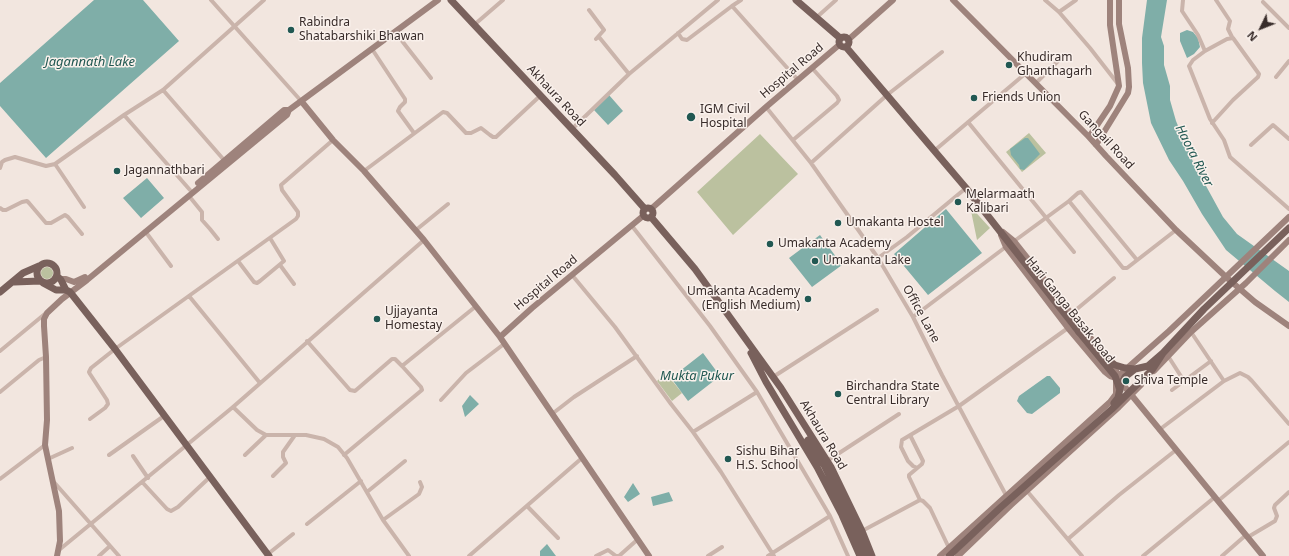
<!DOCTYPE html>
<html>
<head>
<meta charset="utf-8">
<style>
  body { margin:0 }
  #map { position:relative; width:1289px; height:556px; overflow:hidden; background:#f2e6df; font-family:"Noto Sans",sans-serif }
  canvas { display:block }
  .north { position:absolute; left:1241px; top:8px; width:40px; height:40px; -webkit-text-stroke:3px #faf1ec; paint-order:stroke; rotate:227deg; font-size:11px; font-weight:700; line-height:16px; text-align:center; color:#382c2a }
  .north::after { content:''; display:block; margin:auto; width:14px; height:18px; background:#382c2a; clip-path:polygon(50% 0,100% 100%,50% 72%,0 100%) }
</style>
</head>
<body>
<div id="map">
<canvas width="1289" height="556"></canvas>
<div class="north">N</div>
</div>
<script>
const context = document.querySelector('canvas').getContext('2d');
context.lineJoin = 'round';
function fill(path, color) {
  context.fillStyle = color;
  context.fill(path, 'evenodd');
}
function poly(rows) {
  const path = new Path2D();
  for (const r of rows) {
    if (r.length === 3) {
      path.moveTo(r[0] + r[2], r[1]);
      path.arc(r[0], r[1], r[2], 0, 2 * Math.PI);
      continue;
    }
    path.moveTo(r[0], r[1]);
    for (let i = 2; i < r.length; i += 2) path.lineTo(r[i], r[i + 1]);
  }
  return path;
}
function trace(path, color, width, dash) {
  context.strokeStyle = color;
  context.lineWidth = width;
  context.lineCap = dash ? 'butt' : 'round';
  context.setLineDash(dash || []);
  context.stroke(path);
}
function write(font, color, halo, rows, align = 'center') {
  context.font = font + ' "Noto Sans",sans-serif';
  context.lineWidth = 3;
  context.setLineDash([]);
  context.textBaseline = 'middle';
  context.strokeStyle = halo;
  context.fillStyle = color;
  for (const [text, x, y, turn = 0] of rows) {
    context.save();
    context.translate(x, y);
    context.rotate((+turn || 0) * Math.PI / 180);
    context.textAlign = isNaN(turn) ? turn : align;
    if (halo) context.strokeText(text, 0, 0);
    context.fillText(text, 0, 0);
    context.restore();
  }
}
fill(poly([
  [1029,133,1046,153,1022,172,1006,152],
  [760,134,798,174,733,235,697,192],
  [970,206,990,228,977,240],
  [47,273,6],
  [666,373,682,393,672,401,657,381]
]), '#bbc19f');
fill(poly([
  [94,0,143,0,179,41,46,158,0,106,0,83],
  [1147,0,1167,0,1161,37,1164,46,1164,65,1170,86,1170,100,1176,121,1194,164,1223,217,1237,234,1289,271,1289,302,1275,291,1226,250,1202,214,1183,181,1169,160,1151,123,1143,83,1142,63,1142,38],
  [1187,30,1193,32,1198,38,1200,47,1194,54,1187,58,1180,41,1180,33],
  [609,95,623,111,608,125,594,110],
  [1025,138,1028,138,1040,154,1024,170,1020,169,1019,165,1011,155,1010,149],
  [147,178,164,198,141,218,123,198],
  [946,209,982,253,928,295,894,254],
  [820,235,842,265,812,287,789,258],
  [703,353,720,376,688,401,671,378],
  [1047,376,1050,376,1060,388,1060,393,1032,414,1027,413,1017,401,1019,396],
  [470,395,479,404,465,417,462,406],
  [633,483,640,494,628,502,624,497],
  [669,492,673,501,653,506,651,497],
  [547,544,556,556,540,556,540,551]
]), '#7faea8');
trace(poly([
  [211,0,302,102],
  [1045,0,1059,12,1090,48,1118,84],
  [1183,0,1182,11,1198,35,1205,51,1193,60,1189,66,1210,119,1224,140,1230,157,1289,209],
  [1216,0,1230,21,1228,29,1232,37],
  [1263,2,1289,28],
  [732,6,741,0],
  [589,10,604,30,596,39],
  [1059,12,1076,0],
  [817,17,836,0],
  [474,25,503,0],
  [395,32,431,78],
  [678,33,682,39,687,40,732,6,798,80],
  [599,37,629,74],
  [372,49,405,99,405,102,400,107,398,111,414,133],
  [1205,51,1227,39,1233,38,1259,74,1258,77,1233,100,1212,123],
  [1276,77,1289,61],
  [1036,83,1061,58],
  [163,90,224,160],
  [766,107,811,163,878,258,913,317,942,375,1007,497],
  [124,115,190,190],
  [968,122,1074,252],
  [572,129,629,74,718,0],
  [793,140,837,103,839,100,837,96,812,68],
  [1251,145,1273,125,1289,139],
  [934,151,1026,73],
  [811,163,887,95,942,52],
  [55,164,84,207],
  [0,168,2,162,5,160,15,157,46,166,55,164,124,115,163,90,264,0],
  [364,171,443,112,447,113,466,133,471,133,481,128,490,135,493,137,496,137,541,95],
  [189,196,202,212,202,220,210,229,218,239],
  [1069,201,1078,193,1081,192,1137,260],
  [0,208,3,210,6,210,22,202,27,201,29,203,46,223,51,223,65,215,68,217,82,234],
  [632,226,710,326,757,392,830,516,848,556],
  [416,230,448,204],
  [145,231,171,266],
  [1013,242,1069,201,1123,268,1127,268,1176,230],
  [878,258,907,237,966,188],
  [238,261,254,282,257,283,260,281,284,261,270,238],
  [280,265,294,284],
  [572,275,615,327,671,404,693,432,721,472,774,556],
  [189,296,260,383],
  [1071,314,1114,278],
  [913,317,1007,246],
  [1191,332,1224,381],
  [307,341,350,390,355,391,392,359,395,359,402,366,475,307],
  [0,351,46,313],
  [1168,356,1184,381],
  [773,377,877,310],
  [1172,390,1211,361],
  [0,392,39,360,46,357],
  [441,400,466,373,504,344],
  [233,407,257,430,266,435,306,435,324,439,338,447,347,458,383,520,409,556],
  [552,414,574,397,637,356],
  [90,419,105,408,108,404,107,400,90,374,89,372,91,368,115,349,296,219,298,216,298,212,282,190,281,185,333,140],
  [1159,430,1224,381,1240,373,1248,377,1252,381,1289,424],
  [693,432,757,392],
  [910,435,923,461,922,464,909,475,909,477,920,500],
  [109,455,164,416],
  [245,455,266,435],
  [344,455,422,390,421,387,402,366],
  [133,456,148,478],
  [48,459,72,448],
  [827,461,899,414],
  [917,468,913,466,908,461,901,447,902,440,959,406,1068,328],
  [273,476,286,463,283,457,283,452,295,435],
  [0,479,45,445],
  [53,481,119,556],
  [143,483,167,509,171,511,178,507,210,477],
  [1027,491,1082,556],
  [367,492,405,461],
  [1218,501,1289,442],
  [527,506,558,538],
  [383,520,419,494,422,487,420,482],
  [307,524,361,481],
  [862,531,920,500,923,501,930,508,949,548],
  [1248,537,1275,521,1277,516,1274,508,1275,505,1289,492],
  [1068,539,1119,495,1176,450],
  [59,550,233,407,424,240],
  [268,554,293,534],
  [99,556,110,546],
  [469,556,582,458],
  [596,556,608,550,616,556,619,556,637,540],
  [708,556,722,547],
  [768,556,830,516],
  [1143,556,1215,497],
  [1222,556,1246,535]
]), '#cab4ab', 4);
trace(poly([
  [953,0,1089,137,1106,156,1176,230,1226,277,1255,302,1289,326],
  [848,40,893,0],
  [302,102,333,140,364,171,424,240,500,337,649,556],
  [1089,137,1110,106,1119,86,1110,25,1110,0],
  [1096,145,1128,93,1129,87,1128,68,1119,24,1119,0],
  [198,183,284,110,289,110],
  [651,209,766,107,839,45],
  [1003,232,1014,241,1116,370,1117,378],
  [1001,235,1006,247,1068,328,1105,372,1110,376,1117,378],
  [61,279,66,279,74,282,85,277],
  [500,337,532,308,643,216],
  [1154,371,1191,332,1246,283,1289,240],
  [1120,381,1263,556],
  [57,556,60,541,59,511,45,445,47,420,46,357,44,326,44,319,47,313,62,299,87,280,287,115,289,110,438,0],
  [940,556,1110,402,1116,394,1116,378,1169,331,1289,217],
  [958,556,1011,505,1119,407,1141,385]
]), '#9e837c', 6);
trace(poly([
  [451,0,615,175,645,209],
  [796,0,840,38],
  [844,42,5],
  [846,47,966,188,1079,332],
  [648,213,5],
  [651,217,695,269,781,388,831,467,862,531,872,556],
  [47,273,10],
  [57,276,61,280,66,290,70,292,115,349,269,556],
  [14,282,40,281],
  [43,283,56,290,66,290],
  [0,292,23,273,39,266],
  [751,353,766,382,817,467,842,515,860,556],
  [808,440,824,465,850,517,865,556]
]), '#79615c', 7);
trace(poly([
  [1079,332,1115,376,1120,390],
  [1103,356,1115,365,1125,368,1135,369],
  [1114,403,1118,398,1121,384,1125,377,1135,369,1148,366,1163,353,1204,309,1289,228],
  [949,556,1001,507,1112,409,1152,370,1163,353]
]), '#79615c', 7);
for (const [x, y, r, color] of [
  [291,30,4,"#215852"],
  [1009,65,4,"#215852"],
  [974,98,4,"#215852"],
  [691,117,5,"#215852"],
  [117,171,4,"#215852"],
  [958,202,4,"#215852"],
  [838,223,4,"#215852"],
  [770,244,4,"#215852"],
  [815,261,4,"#215852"],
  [808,299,4,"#215852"],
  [377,319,4,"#215852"],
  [1126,381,4,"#215852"],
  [838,394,4,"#215852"],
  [728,459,4,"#215852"]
]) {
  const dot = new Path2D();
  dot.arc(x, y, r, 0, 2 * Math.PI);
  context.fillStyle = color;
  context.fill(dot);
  trace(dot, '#faf1ec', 1.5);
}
write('12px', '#382c2a', '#faf1ec', [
  ["Rabindra",299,23],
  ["Shatabarshiki Bhawan",299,37],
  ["Khudiram",1017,58],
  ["Ghanthagarh",1017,72],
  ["Friends Union",982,98],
  ["IGM Civil",700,110],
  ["Hospital",700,124],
  ["Jagannathbari",125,171],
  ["Melarmaath",966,195],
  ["Kalibari",966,209],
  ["Umakanta Hostel",846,223],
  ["Umakanta Academy",778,244],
  ["Umakanta Lake",823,261],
  ["Umakanta Academy",800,292,"right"],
  ["(English Medium)",800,306,"right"],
  ["Ujjayanta",385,312],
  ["Homestay",385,326],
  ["Shiva Temple",1134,381],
  ["Birchandra State",846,387],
  ["Central Library",846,401],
  ["Sishu Bihar",736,452],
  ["H.S. School",736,466]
], 'left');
write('12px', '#382c2a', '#faf1ec', [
  ["Hospital Road",792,71,-40],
  ["Akhaura Road",556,96,47],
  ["Gangail Road",1106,140,47],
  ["Hospital Road",546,283,-40],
  ["Hari Ganga Basak Road",1070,310,51],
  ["Office Lane",921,314,61],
  ["Akhaura Road",823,435,59]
]);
write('italic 13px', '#215852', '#faf1ec', [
  ["Jagannath Lake",90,62],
  ["Haora River",1194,156,63],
  ["Mukta Pukur",697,376]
]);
</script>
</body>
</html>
